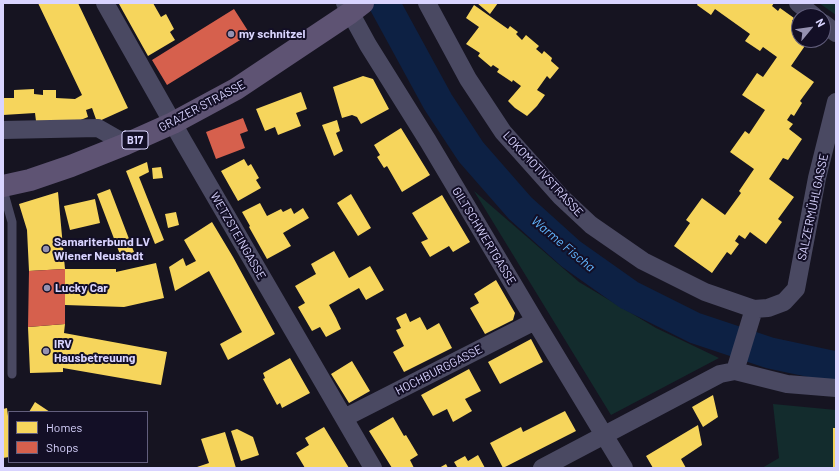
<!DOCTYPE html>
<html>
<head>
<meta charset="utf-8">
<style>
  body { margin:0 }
  #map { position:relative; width:839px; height:471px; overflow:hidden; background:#161421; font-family:Barlow,sans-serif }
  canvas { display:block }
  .frame { position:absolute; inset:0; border:4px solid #d9d4ff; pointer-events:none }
  .legend { position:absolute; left:8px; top:411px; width:140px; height:52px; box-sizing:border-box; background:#130f26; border:1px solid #625e7d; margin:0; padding:5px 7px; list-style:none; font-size:12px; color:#d9d4ff }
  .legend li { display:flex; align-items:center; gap:8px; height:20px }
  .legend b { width:20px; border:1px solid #625e7d }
  .north { position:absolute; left:791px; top:8px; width:40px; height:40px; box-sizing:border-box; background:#130f26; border:1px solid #625e7d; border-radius:50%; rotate:61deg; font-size:11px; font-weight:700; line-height:16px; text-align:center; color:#d9d4ff }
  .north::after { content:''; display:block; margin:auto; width:14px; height:18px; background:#9591b1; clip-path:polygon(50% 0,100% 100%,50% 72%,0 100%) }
</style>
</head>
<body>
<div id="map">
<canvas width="839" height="471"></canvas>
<div class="frame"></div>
<ul class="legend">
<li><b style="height:11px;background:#f6d55c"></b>Homes</li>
<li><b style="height:11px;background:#d6604d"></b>Shops</li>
</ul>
<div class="north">N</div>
</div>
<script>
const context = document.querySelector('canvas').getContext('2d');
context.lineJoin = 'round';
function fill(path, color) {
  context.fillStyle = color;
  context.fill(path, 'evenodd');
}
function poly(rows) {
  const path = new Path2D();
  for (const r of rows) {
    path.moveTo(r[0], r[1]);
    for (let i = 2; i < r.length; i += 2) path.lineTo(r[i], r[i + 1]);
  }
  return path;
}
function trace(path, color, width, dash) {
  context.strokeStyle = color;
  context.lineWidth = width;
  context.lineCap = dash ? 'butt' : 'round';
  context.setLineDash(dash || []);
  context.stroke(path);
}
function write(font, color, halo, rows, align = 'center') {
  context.font = font + ' Barlow,sans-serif';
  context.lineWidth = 4;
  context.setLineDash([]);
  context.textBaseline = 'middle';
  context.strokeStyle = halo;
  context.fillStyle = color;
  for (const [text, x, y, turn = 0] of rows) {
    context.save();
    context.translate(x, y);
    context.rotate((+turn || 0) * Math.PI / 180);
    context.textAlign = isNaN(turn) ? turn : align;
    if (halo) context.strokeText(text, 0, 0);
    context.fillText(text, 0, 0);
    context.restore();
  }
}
fill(poly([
  [819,3,836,3,836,15],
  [474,191,579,282,656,328,719,358,611,415],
  [773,404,836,410,836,468,762,468,779,458]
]), '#132c2d');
fill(poly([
  [38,3,78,3,128,108,97,122,92,108,86,110,88,117,78,121,36,121,35,113,3,115,3,98,14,98,14,90,34,89,34,94,43,95,43,90,56,90,56,98,75,99,82,95],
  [120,3,153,3,161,17,166,14,174,29,170,32,175,40,148,56,119,4],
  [477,3,498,3,490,14],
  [698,3,774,3,772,6,778,11,780,8,794,18,792,21,799,25,799,40,809,40,791,66,814,82,800,101,802,103,794,116,791,114,787,120,793,124,789,129,802,139,788,160,783,158,769,179,794,197,778,219,782,222,766,244,750,232,745,239,739,235,735,241,739,244,731,255,727,252,712,273,674,246,690,223,686,220,702,198,725,215,741,193,739,191,754,169,730,152,745,131,749,134,765,110,742,95,757,73,763,77,777,57,763,47,760,51,745,41,750,34,715,9,711,15,697,5],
  [474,5,508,29,510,26,518,32,516,34,522,40,526,35,539,46,536,49,542,54,544,51,552,58,551,61,559,68,550,79,547,76,537,90,545,95,537,106,527,116,515,108,508,101,521,86,513,80,512,82,497,72,499,69,493,65,491,67,478,56,480,53,466,44,479,27,466,18],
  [363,76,373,79,389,109,361,124,357,117,352,115,342,118,333,87],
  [301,92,307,109,296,113,301,126,278,135,275,127,265,131,256,109],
  [337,120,340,131,336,133,343,151,334,156,322,125],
  [401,128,430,175,402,192,387,166,384,168,377,157,380,155,374,145],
  [244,159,248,166,251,164,259,178,256,180,261,188,238,201,221,171],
  [147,162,149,172,139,177,164,240,155,244,126,171],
  [161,167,163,178,153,179,152,168],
  [110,189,134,252,121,257,97,194],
  [58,192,65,269,29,271,27,230,19,204],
  [351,194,371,228,358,236,337,203],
  [442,195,470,242,453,252,449,246,430,257,421,242,428,239,412,213],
  [95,199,100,223,70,230,64,206],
  [260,203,267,216,281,209,283,212,291,208,294,214,303,208,309,218,283,233,291,246,267,259,249,227,250,226,242,212],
  [176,212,179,225,168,228,165,214],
  [212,222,233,257,275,334,228,360,220,344,242,332,209,271,175,291,169,267,183,258,186,266,196,261,184,240],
  [334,251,349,278,370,266,384,290,366,300,359,288,329,305,336,318,341,329,326,337,320,327,312,331,298,307,305,303,295,286,316,274,311,264],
  [156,263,164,298,124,307,65,305,65,269,116,269,116,272],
  [496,280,515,313,513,320,485,334,470,308,479,303,474,294],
  [406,313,410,322,420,317,427,330,439,323,452,348,404,372,393,352,404,346,396,330,401,328,396,318],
  [65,324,64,333,167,352,161,385,63,368,63,372,30,373,28,327],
  [531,339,543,362,500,384,488,362],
  [290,358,310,393,282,408,280,403,277,405,263,379,265,378,263,373],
  [352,361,370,391,349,403,331,374],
  [469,369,481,391,465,399,472,411,453,422,447,409,433,416,421,395],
  [713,395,718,417,703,427,692,407],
  [35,402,50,412,29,412],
  [7,408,9,424,9,457,3,458,3,409],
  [565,411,576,431,503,468,490,443,521,427,523,432],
  [393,417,404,436,406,435,418,455,410,460,414,468,392,468,369,431],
  [698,425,702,445,681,459,686,468,653,468,646,456],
  [324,427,349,468,305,468,296,453,309,445,305,438],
  [833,428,836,428,836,468,833,468],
  [237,429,253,437,259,455,241,461,231,431],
  [225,432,236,468,194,468,209,463,201,439],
  [478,455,485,468,454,468,457,467,454,462,465,456,468,461],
  [446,464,448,468,439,468]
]), '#f6d55c');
fill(poly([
  [234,9,250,34,167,85,152,60],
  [243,118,248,131,240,134,245,148,216,159,206,132],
  [65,269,65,324,28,327,29,271]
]), '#d6604d');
trace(poly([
  [384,3,438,102,471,152,520,208,571,254,629,295,695,328,770,353,836,367]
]), '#0d2144', 31);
trace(poly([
  [3,190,12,222,12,374]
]), '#4a4962', 9);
trace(poly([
  [105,3,183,141,373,468],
  [345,3,368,45,428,141,535,321,624,468],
  [427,3,468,79,503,132,561,197,591,225,643,261,705,292,754,309,768,308,784,302,796,289,817,178,836,102],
  [798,3,814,16],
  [823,23,836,33],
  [3,130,98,128,126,144],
  [735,371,754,309],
  [344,418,535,321],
  [542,468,720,374,735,371,787,384,836,388]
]), '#4a4962', 18);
trace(poly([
  [3,186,30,180,71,166,126,144,173,123,236,89,350,13,363,3]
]), '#5e5373', 22);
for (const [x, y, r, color] of [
  [231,34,4,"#9591b1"],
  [46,249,4,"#9591b1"],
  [47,288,4,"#9591b1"],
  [46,351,4,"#9591b1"]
]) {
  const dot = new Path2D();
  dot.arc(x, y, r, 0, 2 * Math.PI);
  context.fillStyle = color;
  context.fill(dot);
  trace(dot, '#130f26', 1.5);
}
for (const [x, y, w] of [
  [135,140,26]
]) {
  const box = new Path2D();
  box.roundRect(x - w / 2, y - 9, w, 18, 3);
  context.fillStyle = '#130f26';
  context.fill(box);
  trace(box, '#d9d4ff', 1);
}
write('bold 11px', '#d9d4ff', null, [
  ["B17",135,140]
]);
write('bold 12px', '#d9d4ff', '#130f26', [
  ["my schnitzel",239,34],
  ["Samariterbund LV",54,242],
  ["Wiener Neustadt",54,256],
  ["Lucky Car",55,288],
  ["IRV",54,344],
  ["Hausbetreuung",54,358]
], 'left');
write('12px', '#d9d4ff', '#130f26', [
  ["GRAZER STRASSE",202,106,-28],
  ["LOKOMOTIVSTRASSE",543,174,47],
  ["SALZERMÜHLGASSE",813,207,-78],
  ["WETZSTEINGASSE",238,236,60],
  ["GILTSCHWERTGASSE",484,236,59],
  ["HOCHBURGGASSE",439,370,-27]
]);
write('italic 13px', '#62b6ff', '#130f26', [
  ["Warme Fischa",563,244,40]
]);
</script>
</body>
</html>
